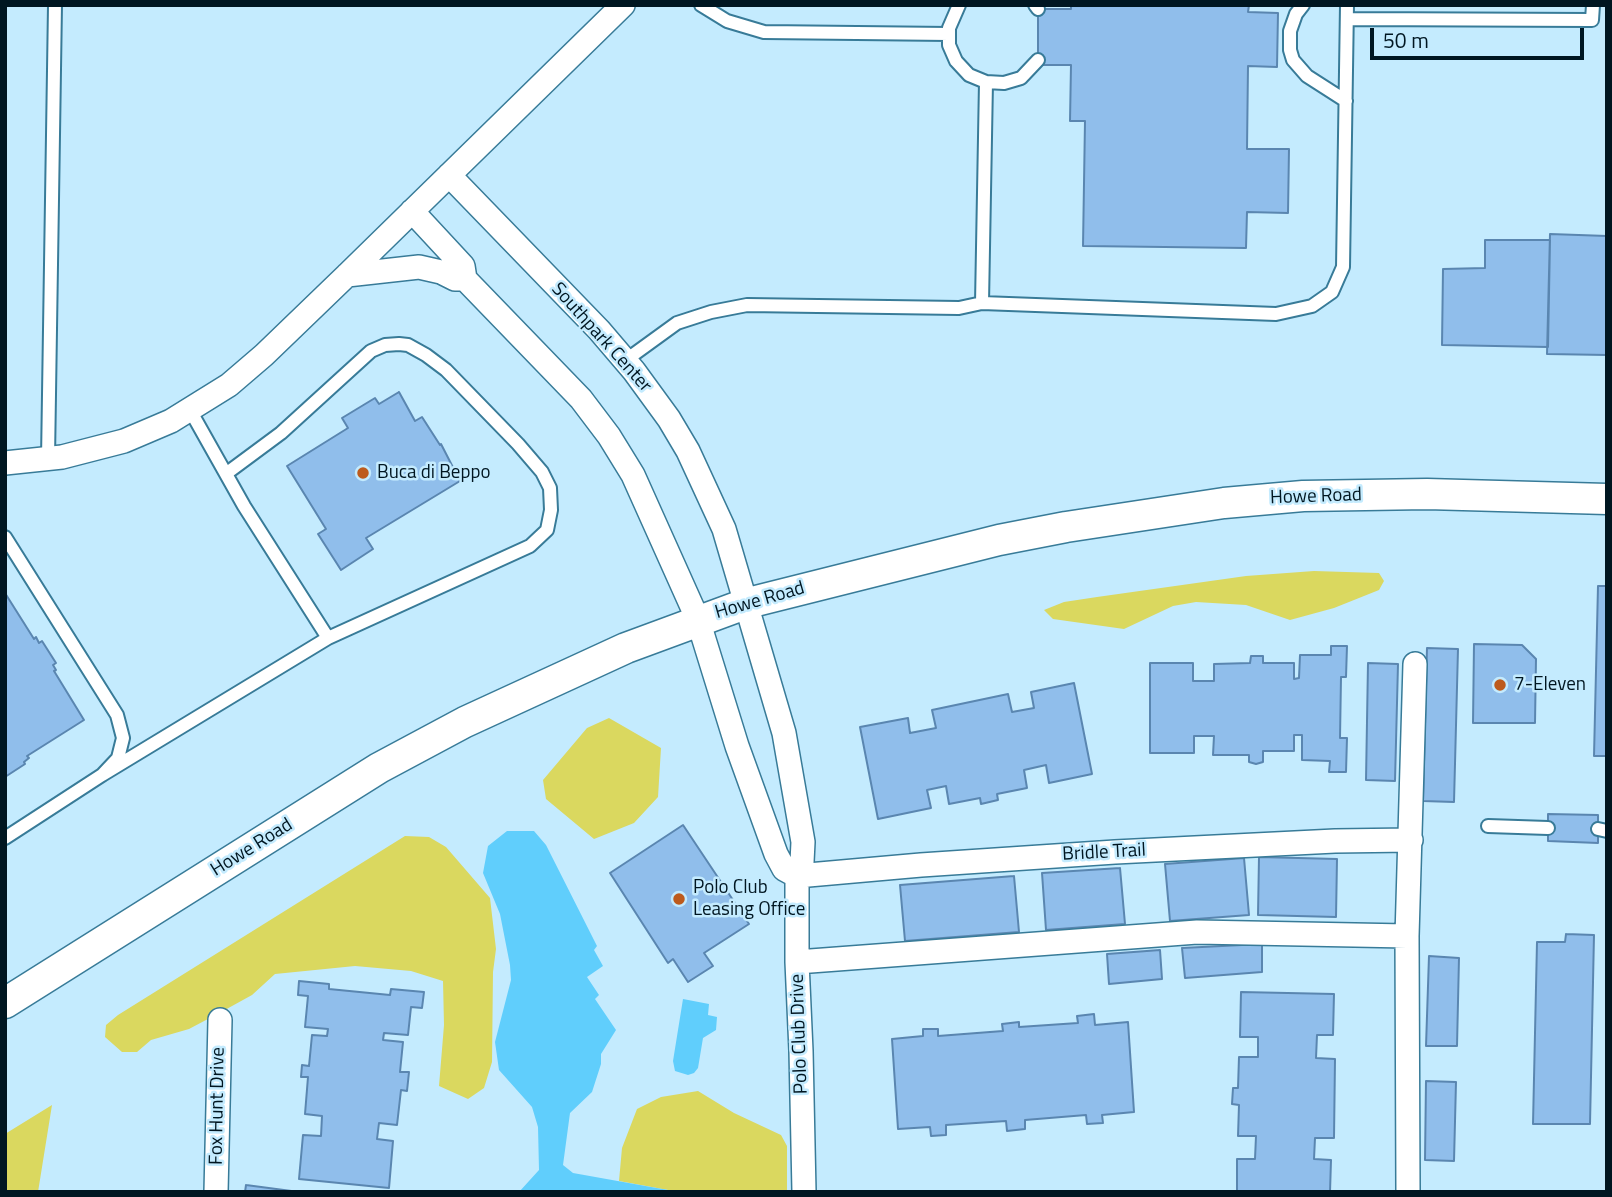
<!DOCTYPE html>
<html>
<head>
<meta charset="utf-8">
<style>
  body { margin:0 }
  #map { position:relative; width:1612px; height:1197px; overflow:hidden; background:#c4ebfe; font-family:"Titillium Web",sans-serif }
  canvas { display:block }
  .frame { position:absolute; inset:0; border:7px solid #001621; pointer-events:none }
  .scale { position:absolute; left:1370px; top:28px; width:214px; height:32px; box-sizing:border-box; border:4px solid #001621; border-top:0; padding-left:9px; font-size:21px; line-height:24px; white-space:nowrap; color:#001621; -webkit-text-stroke:5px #c4ebfe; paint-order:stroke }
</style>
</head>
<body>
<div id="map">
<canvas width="1612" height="1197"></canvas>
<div class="frame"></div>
<div class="scale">50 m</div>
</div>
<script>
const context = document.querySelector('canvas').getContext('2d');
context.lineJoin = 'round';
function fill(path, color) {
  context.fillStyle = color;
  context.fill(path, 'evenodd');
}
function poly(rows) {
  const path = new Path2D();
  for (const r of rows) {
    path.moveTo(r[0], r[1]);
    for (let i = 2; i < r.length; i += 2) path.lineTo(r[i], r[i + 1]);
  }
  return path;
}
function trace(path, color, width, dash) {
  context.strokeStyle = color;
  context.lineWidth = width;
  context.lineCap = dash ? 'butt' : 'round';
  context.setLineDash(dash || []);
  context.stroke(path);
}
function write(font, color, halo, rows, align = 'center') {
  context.font = font + ' "Titillium Web",sans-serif';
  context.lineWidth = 5;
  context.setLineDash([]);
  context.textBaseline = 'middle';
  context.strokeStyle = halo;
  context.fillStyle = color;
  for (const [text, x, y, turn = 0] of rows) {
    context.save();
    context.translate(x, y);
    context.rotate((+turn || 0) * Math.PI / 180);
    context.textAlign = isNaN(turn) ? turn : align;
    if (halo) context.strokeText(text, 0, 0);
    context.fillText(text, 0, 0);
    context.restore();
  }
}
fill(poly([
  [1314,571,1379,573,1384,581,1379,590,1334,608,1290,620,1246,605,1196,602,1173,606,1124,629,1053,619,1044,610,1064,602,1097,597,1246,576],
  [609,718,661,748,658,797,634,823,594,839,546,799,543,780,587,728],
  [405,836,429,837,446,847,490,898,496,949,493,972,492,1062,484,1088,468,1099,439,1086,444,1025,443,981,411,971,355,966,275,974,252,995,223,1011,189,1029,151,1040,137,1052,122,1052,105,1037,106,1025,118,1015],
  [698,1091,734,1113,781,1135,787,1146,787,1192,679,1192,619,1181,622,1148,637,1109,661,1097],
  [52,1105,38,1192,5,1192,5,1134]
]), '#dad85f');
fill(poly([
  [507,831,534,831,546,845,597,946,594,950,603,966,587,977,599,995,595,999,616,1030,601,1054,601,1064,592,1092,570,1113,563,1165,573,1173,679,1192,519,1192,539,1170,538,1127,532,1107,499,1070,495,1042,511,980,510,965,500,914,483,873,488,846],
  [683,999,709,1004,708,1015,717,1017,716,1030,703,1038,698,1068,694,1073,688,1075,675,1071,673,1061]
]), '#60cefc');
const building = poly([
  [1071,5,1249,5,1248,12,1278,13,1277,67,1248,66,1247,149,1289,149,1288,213,1247,212,1246,248,1083,246,1085,121,1070,121,1071,65,1038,65,1038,9,1071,9,1071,5],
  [1550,234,1607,236,1607,355,1547,354,1550,234],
  [1485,240,1550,240,1548,347,1442,345,1443,269,1485,268,1485,240],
  [399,392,415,421,422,417,440,445,441,444,460,481,366,538,373,549,341,570,318,534,326,529,287,466,348,428,342,418,375,398,379,404,399,392],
  [1598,586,1607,586,1607,756,1594,756,1598,586],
  [5,593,34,639,36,637,39,643,42,641,56,663,53,665,56,670,54,671,84,720,27,756,29,758,24,762,25,764,5,777,5,593],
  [1474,644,1522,645,1536,659,1535,723,1473,723,1474,644],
  [1331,646,1347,646,1346,677,1341,677,1340,738,1347,738,1346,772,1329,772,1330,761,1302,760,1302,735,1294,735,1294,751,1263,751,1263,762,1256,764,1249,762,1249,755,1213,755,1214,736,1194,736,1194,753,1150,753,1150,663,1193,663,1193,681,1214,681,1214,664,1250,663,1251,656,1263,656,1263,663,1294,663,1294,679,1299,678,1300,655,1331,655,1331,646],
  [1427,648,1458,649,1454,802,1423,801,1427,648],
  [1368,663,1398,664,1395,781,1366,780,1368,663],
  [1074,683,1092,774,1049,783,1046,765,1024,770,1027,788,997,794,998,800,981,804,980,798,949,804,946,786,927,790,931,808,878,819,860,727,908,718,910,733,936,728,932,710,1008,694,1012,712,1034,708,1031,692,1074,683],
  [1548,814,1598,815,1598,843,1548,841,1548,814],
  [683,825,749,924,704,953,713,966,688,982,673,959,668,963,610,873,683,825],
  [1259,857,1337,859,1336,917,1258,915,1259,857],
  [1244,858,1249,915,1170,921,1165,864,1244,858],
  [1120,868,1125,924,1046,930,1042,873,1120,868],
  [1014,876,1019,932,905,941,900,885,1014,876],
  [1566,934,1594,935,1590,1124,1533,1124,1537,942,1565,942,1566,934],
  [1262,944,1262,972,1185,978,1182,948,1262,944],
  [1160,950,1162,979,1109,984,1107,954,1160,950],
  [1429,956,1459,958,1457,1046,1426,1046,1429,956],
  [299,981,329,984,329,989,390,995,391,989,424,992,422,1008,411,1007,408,1035,384,1033,383,1040,403,1042,400,1072,409,1072,407,1091,401,1090,397,1125,379,1123,377,1139,393,1141,389,1188,299,1179,303,1135,321,1136,322,1116,305,1114,308,1077,301,1077,302,1065,309,1066,312,1035,327,1036,328,1029,305,1027,308,996,298,995,299,981],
  [1241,992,1334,994,1333,1035,1317,1035,1316,1058,1335,1059,1334,1138,1315,1138,1314,1159,1331,1160,1330,1192,1237,1192,1237,1159,1255,1159,1256,1136,1238,1136,1239,1105,1232,1104,1233,1088,1238,1088,1239,1057,1258,1057,1258,1037,1240,1037,1241,992],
  [1094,1014,1095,1025,1128,1022,1134,1112,1102,1115,1103,1123,1087,1124,1086,1115,1025,1120,1025,1129,1007,1131,1006,1121,946,1125,946,1135,931,1136,930,1127,898,1129,892,1039,923,1036,923,1029,938,1029,938,1036,1003,1031,1002,1024,1019,1022,1019,1027,1078,1023,1077,1016,1094,1014],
  [1426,1081,1456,1082,1454,1161,1425,1160,1426,1081],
  [246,1185,299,1192,245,1192,246,1185]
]);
fill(building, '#90beeb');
trace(building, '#5a86b0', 2);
const service = poly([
  [701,5,727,21,764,32,949,34],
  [959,5,949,28,949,45,956,61,969,75,986,82,1004,83,1021,78,1038,60],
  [1035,5,1038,9],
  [1303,5,1296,14,1290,31,1290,50,1293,60,1307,76,1346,101],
  [1347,19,1592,20,1593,5],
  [982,303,986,82],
  [626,360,677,323,711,312,747,305,959,308,982,303,1276,314,1312,306,1332,292,1343,267,1347,5],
  [190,410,244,506,328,638],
  [48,459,55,5],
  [5,537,117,715,123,738,118,758,102,775,5,838],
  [102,775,328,638,530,546,547,530,551,510,550,488,542,472,518,444,446,370,426,355,408,345,399,344,385,345,371,351,281,433,227,473],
  [1488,826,1548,828],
  [1598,829,1607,831]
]);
const minor = poly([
  [449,175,599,330,634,371,669,419,688,451,724,529,784,733,803,842,802,862,797,876,797,962,801,1051,804,1192],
  [412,211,463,266,465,279,581,399,609,436,633,475,698,620,737,746,776,854,784,869,797,876],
  [347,275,419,267,441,272,455,279,465,279],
  [5,463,62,457,124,441,171,421,229,385,264,355,347,275,623,5],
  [797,876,921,865,1115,852,1335,841,1411,840],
  [797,962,1197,932,1407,936],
  [216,1192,220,1020],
  [1408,1192,1407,936,1415,664]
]);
const tertiary = poly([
  [5,1003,379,768,465,722,626,648,748,603,999,540,1066,527,1224,503,1303,496,1427,494,1607,499]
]);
trace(service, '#387b98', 16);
trace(minor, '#387b98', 26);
trace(tertiary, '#387b98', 33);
trace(service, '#fff', 12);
trace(minor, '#fff', 23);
trace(tertiary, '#fff', 30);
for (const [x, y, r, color] of [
  [363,473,7,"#bd5b1d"],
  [1500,685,7,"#bd5b1d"],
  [679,899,7,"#bd5b1d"]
]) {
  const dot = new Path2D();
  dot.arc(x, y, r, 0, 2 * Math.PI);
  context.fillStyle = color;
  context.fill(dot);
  trace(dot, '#c4ebfe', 2.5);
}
write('19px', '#001621', '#c4ebfe', [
  ["Southpark Center",601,338,48],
  ["Howe Road",1316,497,-2],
  ["Howe Road",760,601,-16],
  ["Howe Road",252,848,-32],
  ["Bridle Trail",1104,853,-3],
  ["Polo Club Drive",800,1034,-92],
  ["Fox Hunt Drive",218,1106,-89]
]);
write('19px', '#001621', '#c4ebfe', [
  ["Buca di Beppo",377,473],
  ["7-Eleven",1514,685],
  ["Polo Club",693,888],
  ["Leasing Office",693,910]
], 'left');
</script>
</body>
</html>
